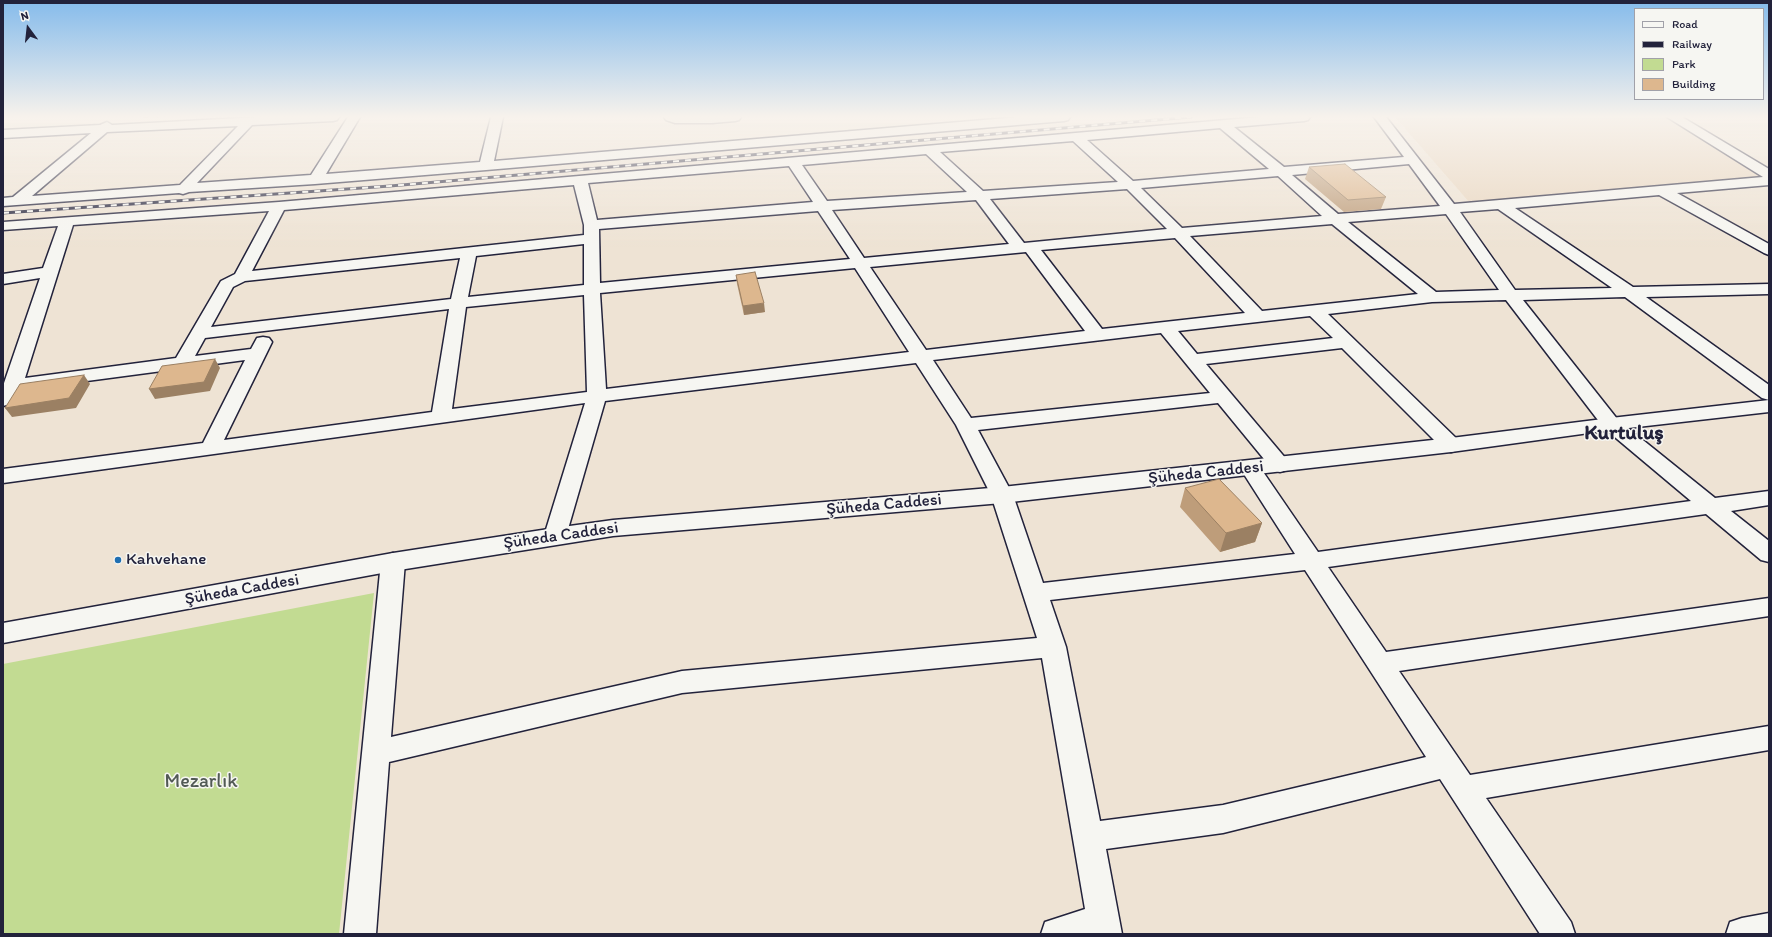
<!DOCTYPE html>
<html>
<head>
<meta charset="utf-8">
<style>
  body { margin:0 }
  #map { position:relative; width:1772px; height:937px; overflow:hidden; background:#eee3d4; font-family:Itim,sans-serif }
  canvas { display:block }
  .frame { position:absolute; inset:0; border:4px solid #22223b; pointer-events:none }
  .legend { position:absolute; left:1634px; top:8px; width:130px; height:92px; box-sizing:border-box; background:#f6f6f2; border:1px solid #a1a1a9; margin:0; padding:5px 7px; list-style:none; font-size:12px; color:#22223b }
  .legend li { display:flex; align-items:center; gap:8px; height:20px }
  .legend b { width:20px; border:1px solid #a1a1a9 }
  .north { position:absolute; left:8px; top:8px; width:40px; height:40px; -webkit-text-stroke:3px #f6f6f2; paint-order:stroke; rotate:345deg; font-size:11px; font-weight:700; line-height:16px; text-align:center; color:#22223b }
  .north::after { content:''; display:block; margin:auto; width:14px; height:18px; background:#22223b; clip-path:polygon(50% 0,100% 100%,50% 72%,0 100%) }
</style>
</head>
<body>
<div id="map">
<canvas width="1772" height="937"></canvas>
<div class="frame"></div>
<ul class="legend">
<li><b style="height:5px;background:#f6f6f2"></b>Road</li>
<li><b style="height:5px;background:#22223b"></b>Railway</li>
<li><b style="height:11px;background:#c2db92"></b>Park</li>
<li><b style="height:11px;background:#ddb78e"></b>Building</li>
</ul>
<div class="north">N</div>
</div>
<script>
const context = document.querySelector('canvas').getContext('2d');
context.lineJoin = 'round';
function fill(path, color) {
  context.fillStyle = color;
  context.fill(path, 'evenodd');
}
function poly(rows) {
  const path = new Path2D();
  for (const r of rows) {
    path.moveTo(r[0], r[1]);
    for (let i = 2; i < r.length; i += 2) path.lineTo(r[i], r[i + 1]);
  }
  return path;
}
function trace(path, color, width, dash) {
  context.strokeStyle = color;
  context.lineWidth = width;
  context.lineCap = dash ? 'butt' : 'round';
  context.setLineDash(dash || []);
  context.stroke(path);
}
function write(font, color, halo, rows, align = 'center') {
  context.font = font + ' Itim,sans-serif';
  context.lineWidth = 3;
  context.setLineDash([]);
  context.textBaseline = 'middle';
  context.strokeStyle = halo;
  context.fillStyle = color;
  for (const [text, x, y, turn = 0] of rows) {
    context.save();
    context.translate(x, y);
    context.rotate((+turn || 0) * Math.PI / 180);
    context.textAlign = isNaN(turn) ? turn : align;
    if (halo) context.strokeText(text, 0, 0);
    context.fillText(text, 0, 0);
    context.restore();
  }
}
fill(poly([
  [1395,117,1665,117,1769,178,1470,203]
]), '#e9d6bf');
fill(poly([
  [374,593,339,934,3,934,3,664]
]), '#c2db92');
const street = poly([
  [259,117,339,117,337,120,333,121,252,125,197,183,311,175,348,117,360,117,326,174,480,162,491,117,503,117,494,161,1019,117,1070,117,1068,120,1064,121,486,170,315,184,189,192,183,194,179,193,3,206,3,198,13,197,91,133,3,138,3,130,100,125,107,122,112,125,259,117],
  [238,126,180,185,32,196,107,132,238,126],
  [664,117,741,117,739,120,735,121,712,123,675,123,666,120,664,117],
  [1260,117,1310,117,1308,120,1304,121,1234,127,1284,167,1404,157,1374,117,1386,117,1454,204,1763,177,1667,117,1682,117,1769,169,1769,185,1677,193,1769,244,1769,255,1764,253,1659,195,1515,208,1633,287,1769,284,1769,294,1646,297,1769,385,1769,400,1762,398,1625,297,1523,300,1618,420,1715,498,1769,491,1769,505,1731,511,1769,541,1769,562,1761,560,1706,514,1328,567,1386,652,1769,598,1769,616,1399,671,1470,775,1769,726,1769,750,1486,798,1571,922,1575,934,1540,934,1440,779,1223,833,1106,849,1122,934,1041,934,1045,922,1085,909,1042,658,682,693,389,762,376,934,344,934,381,562,385,556,393,553,401,556,405,562,391,737,682,671,1037,638,991,495,956,425,916,363,605,401,566,536,563,542,555,544,547,542,544,536,585,403,3,483,3,469,203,443,245,360,19,390,10,404,3,406,3,386,40,278,3,284,3,274,43,268,58,226,3,230,3,222,279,202,1260,117],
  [1220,128,1269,169,1133,181,1087,140,1220,128],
  [1073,141,1118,182,983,191,940,152,1073,141],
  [926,154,967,192,827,201,802,165,926,154],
  [1409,164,1440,206,1338,214,1292,175,1409,164],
  [789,166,813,202,597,220,588,183,789,166],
  [1278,176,1322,216,1182,228,1141,188,1278,176],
  [574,185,584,225,584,235,252,271,284,210,574,185],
  [1127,189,1167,229,1024,243,990,199,1127,189],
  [976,200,1009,244,864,258,832,210,976,200],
  [1498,209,1612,288,1515,290,1460,212,1498,209],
  [269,211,235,274,221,281,176,358,25,378,73,225,269,211],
  [818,211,850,259,600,283,599,229,818,211],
  [1446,214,1499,290,1436,292,1348,222,1446,214],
  [1332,224,1418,294,1262,311,1190,236,1332,224],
  [1175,238,1245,313,1102,329,1041,250,1175,238],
  [584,244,584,285,468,297,476,256,584,244],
  [1026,252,1085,331,926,350,870,267,1026,252],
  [460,258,451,299,211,327,233,287,245,281,460,258],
  [855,268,909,352,606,389,600,293,855,268],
  [584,295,587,392,452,409,466,307,584,295],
  [1506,300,1604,428,1691,501,1318,552,1257,463,1250,461,1243,463,1240,468,1295,554,1043,583,1013,495,978,430,1218,403,1273,470,1280,472,1287,470,1290,465,1287,460,1206,364,1342,348,1444,450,1451,452,1458,450,1461,445,1458,440,1328,314,1432,302,1506,300],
  [449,309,432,412,224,440,272,342,269,338,263,337,257,338,251,349,195,356,205,338,449,309],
  [1310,316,1333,338,1197,354,1178,331,1310,316],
  [1161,333,1210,393,971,418,933,360,1161,333],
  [1305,570,1426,757,1223,805,1100,821,1066,647,1050,600,1305,570],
  [1769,913,1769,934,1726,934,1730,922,1742,918,1769,913]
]);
const secondary = poly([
  [1769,400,1769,412,1611,430,1451,452,1002,503,613,536,393,571,3,643,3,623,393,553,555,528,613,520,1002,487,1451,438,1611,418,1769,400]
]);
trace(street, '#22223b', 3);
trace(secondary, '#22223b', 3);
fill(street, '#f6f6f2');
fill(secondary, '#f6f6f2');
const rail = poly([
  [3,213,390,186,1191,117]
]);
trace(rail, '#22223b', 3);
trace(rail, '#f6f6f2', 2, [6]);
fill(poly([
  [143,117,162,117,143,118],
  [1309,167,1386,197,1381,209,1344,212,1305,179],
  [736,275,765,312,744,315,737,284],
  [1185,488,1262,523,1255,542,1220,552,1180,507]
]), '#be9d7a');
fill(poly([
  [764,303,765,312,744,315,743,306],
  [215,359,220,368,210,391,155,399,149,389],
  [84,375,90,384,76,408,12,417,5,408],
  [1262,523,1255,542,1220,552,1226,533]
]), '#9b8063');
const building = poly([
  [1345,164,1386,197,1348,200,1309,167,1345,164],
  [755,272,764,303,743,306,736,275,755,272],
  [215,359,204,382,149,389,162,366,215,359],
  [84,375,69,398,5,408,20,384,84,375],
  [1219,479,1262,523,1226,533,1185,488,1219,479]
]);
fill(building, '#ddb78e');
trace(building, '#9b8063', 1);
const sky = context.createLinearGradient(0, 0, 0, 248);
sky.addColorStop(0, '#85bbeb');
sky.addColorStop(0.47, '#f7f2ec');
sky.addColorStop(1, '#f7f2ec00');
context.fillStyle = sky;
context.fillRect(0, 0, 1772, 248);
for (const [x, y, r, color] of [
  [118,560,4,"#1f6fb2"]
]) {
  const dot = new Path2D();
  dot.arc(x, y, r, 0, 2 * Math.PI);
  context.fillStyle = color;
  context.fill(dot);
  trace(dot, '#f6f6f2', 1.5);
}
write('17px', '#22223b', '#f6f6f2', [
  ["Şüheda Caddesi",1206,473,-6],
  ["Şüheda Caddesi",884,505,-5],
  ["Şüheda Caddesi",561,536,-8],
  ["Şüheda Caddesi",242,590,-10]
]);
write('17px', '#22223b', '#f6f6f2', [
  ["Kahvehane",126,560]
], 'left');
write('20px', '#525a55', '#f6f6f2', [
  ["Mezarlık",201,782]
]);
write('bold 21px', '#22223b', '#f6f6f2', [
  ["Kurtuluş",1624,434]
]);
</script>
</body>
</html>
